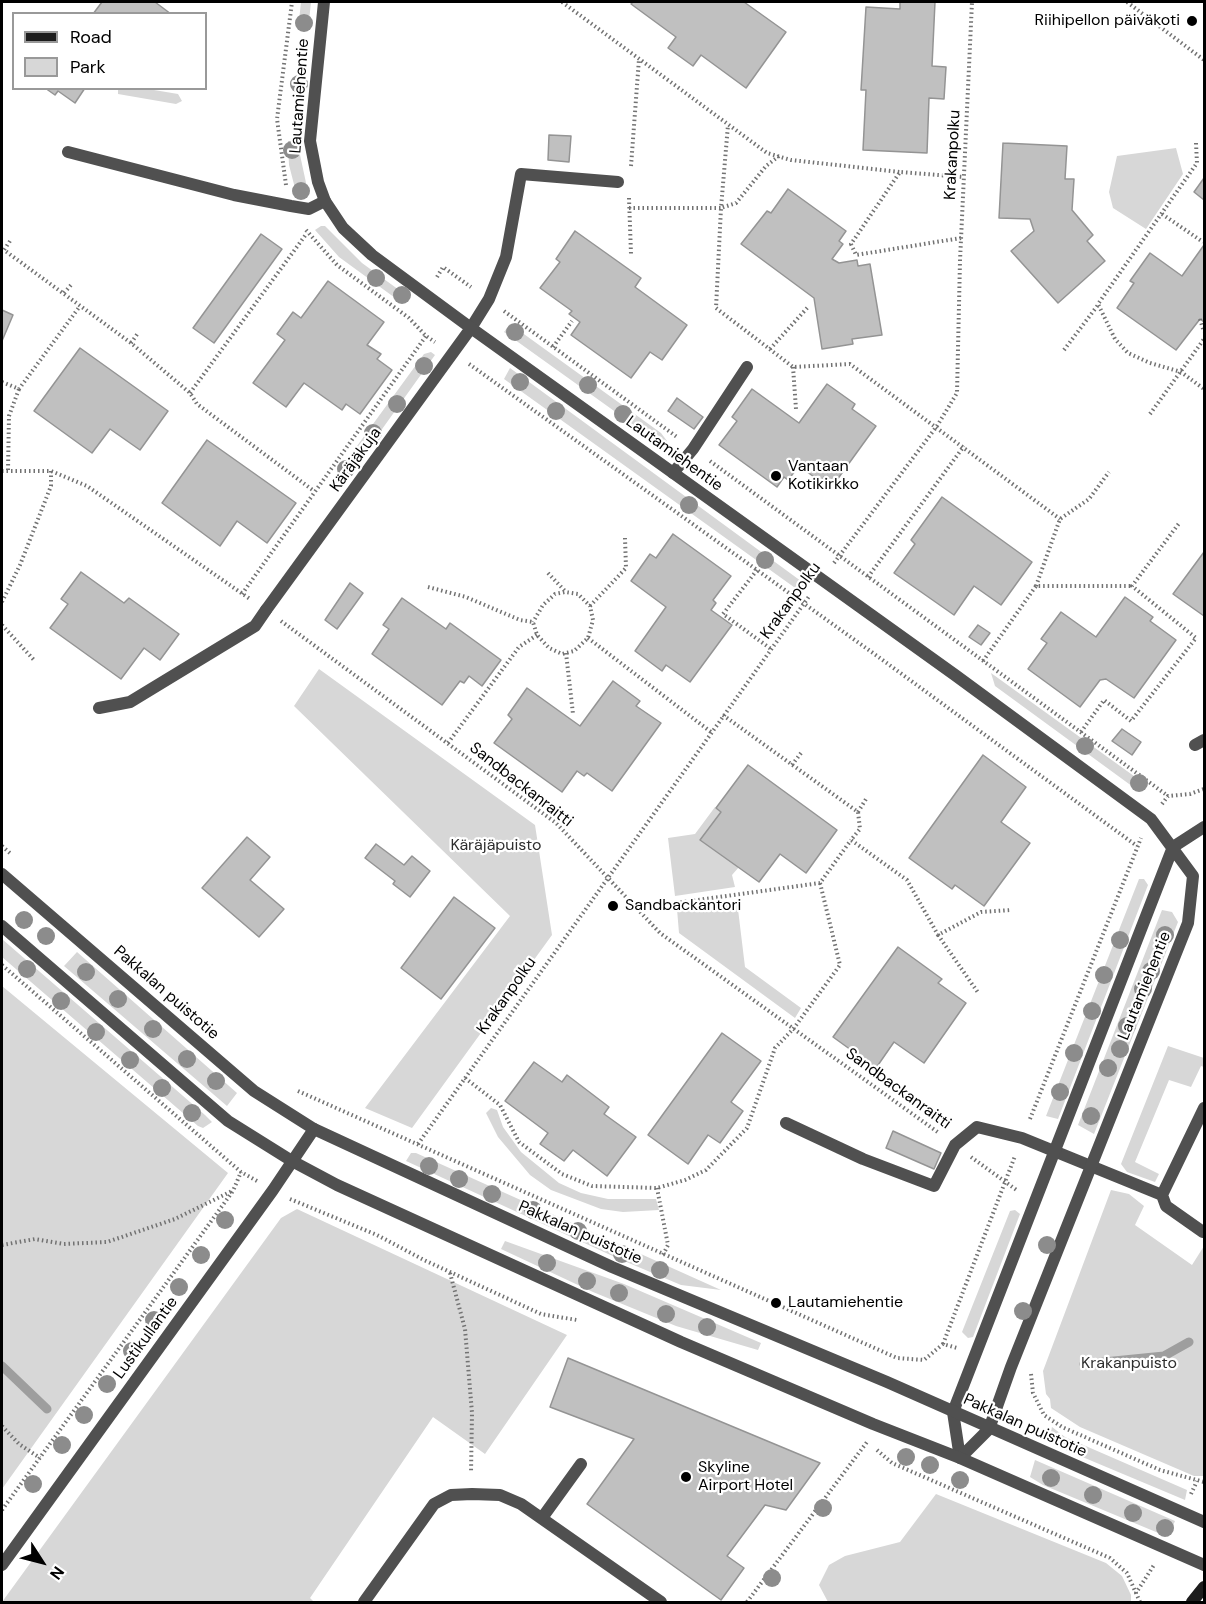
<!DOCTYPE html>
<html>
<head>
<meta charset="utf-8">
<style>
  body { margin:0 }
  #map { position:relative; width:1206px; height:1604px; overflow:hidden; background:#fff; font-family:"DM Sans",sans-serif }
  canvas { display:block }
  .frame { position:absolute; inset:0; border:3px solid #000; pointer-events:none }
  .legend { position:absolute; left:12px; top:12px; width:195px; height:78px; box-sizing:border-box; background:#fff; border:2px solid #999; margin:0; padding:8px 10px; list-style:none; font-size:18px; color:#000 }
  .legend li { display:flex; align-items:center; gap:12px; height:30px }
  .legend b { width:30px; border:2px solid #999 }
  .north { position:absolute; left:12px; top:1532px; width:60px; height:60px; -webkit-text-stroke:4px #fff; paint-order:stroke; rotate:126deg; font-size:16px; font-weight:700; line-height:24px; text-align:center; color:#000 }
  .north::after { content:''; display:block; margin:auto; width:21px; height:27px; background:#000; clip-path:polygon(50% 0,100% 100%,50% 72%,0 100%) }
</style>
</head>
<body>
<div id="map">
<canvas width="1206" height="1604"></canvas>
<div class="frame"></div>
<ul class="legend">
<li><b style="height:8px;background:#1d1d1d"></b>Road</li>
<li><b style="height:16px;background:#d7d7d7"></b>Park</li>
</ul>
<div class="north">N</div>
</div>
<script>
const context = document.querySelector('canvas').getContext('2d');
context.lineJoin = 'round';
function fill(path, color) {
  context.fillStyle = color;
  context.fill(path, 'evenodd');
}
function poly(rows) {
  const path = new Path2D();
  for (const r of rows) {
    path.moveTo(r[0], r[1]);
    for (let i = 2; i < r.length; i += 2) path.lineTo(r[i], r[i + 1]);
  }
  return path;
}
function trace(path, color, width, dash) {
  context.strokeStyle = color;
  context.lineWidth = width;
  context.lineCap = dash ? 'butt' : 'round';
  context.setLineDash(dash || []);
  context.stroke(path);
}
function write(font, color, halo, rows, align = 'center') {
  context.font = font + ' "DM Sans",sans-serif';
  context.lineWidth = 4.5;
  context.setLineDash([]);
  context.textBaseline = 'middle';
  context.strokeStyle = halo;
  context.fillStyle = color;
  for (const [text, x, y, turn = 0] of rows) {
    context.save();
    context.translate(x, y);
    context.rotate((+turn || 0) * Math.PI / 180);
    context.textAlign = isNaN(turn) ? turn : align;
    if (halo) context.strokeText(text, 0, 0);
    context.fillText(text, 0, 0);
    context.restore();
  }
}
fill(poly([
  [301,2,311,2,308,31,298,30],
  [118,89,148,89,178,94,182,101,176,104,118,94],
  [288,141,297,141,308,192,297,196,289,165],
  [1176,148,1183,174,1146,229,1113,208,1109,192,1117,156],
  [321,226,325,226,362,263,410,298,402,303,339,257,315,230],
  [510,324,661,433,667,441,663,446,504,332],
  [431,352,435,355,340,488,334,486,333,479,424,354],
  [510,368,805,584,803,588,798,590,504,379],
  [319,669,535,825,552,935,412,1128,365,1108,510,916,294,706],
  [991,673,1145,784,1140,792,995,686],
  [715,807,721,812,701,840,739,867,732,875,735,887,675,896,668,838,695,834],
  [1139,879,1144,879,1148,885,1058,1119,1046,1116],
  [737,901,745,967,801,1008,795,1018,679,933,677,909],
  [1162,910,1172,912,1178,922,1094,1134,1078,1125],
  [2,939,205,1115,212,1122,203,1128,198,1126,2,957],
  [77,952,237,1093,227,1106,64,966],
  [2,986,228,1173,2,1489],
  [1168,1046,1204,1058,1204,1067,1201,1066,1191,1087,1169,1080,1135,1162,1159,1174,1155,1182,1127,1172,1121,1164],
  [491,1108,497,1110,503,1127,521,1152,559,1183,581,1193,608,1199,656,1199,659,1210,623,1212,601,1209,551,1190,530,1175,498,1137,486,1113],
  [411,1153,416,1153,721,1290,681,1285,617,1258,406,1161],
  [1111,1190,1129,1194,1144,1206,1135,1225,1192,1265,1204,1246,1204,1476,1194,1476,1080,1427,1051,1408,1050,1399,1046,1394,1043,1371],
  [297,1209,567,1335,485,1454,433,1417,310,1598,314,1602,2,1602,281,1218],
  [1015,1210,1020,1214,973,1337,968,1338,962,1332,1010,1211],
  [505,1241,624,1284,761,1343,758,1350,676,1326,593,1292,501,1249],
  [1052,1427,1065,1437,1187,1490,1185,1500,1061,1448,1048,1438],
  [1035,1460,1175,1521,1168,1537,1043,1485,1030,1477],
  [936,1494,1106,1563,1122,1576,1131,1595,1131,1602,828,1602,819,1585,829,1565,845,1556,900,1542]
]), '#d7d7d7');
trace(poly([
  [1084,1364,1164,1356,1189,1342],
  [2,1366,47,1409]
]), '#9e9e9e', 9);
const building = poly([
  [102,2,155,2,171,14,93,14,102,2],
  [633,2,744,2,786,32,746,88,701,55,693,66,668,48,676,37,631,4,633,2],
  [900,2,935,2,932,66,946,67,944,99,929,98,927,153,863,150,866,90,861,90,866,7,900,9,900,2],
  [45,88,85,88,75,103,58,91,55,95,45,88],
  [549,135,571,136,569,162,548,160,549,135],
  [1003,143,1067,146,1065,179,1074,179,1072,210,1093,235,1087,241,1105,261,1058,303,1011,251,1034,231,1030,219,999,218,1003,143],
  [1204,178,1204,200,1194,192,1204,178],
  [788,189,846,231,839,241,843,244,832,259,839,263,857,260,858,266,870,264,882,335,852,339,853,344,822,349,814,298,741,244,767,211,771,213,788,189],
  [575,231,641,278,635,287,687,325,662,360,650,352,631,378,571,335,580,322,569,314,572,311,540,288,560,262,556,259,575,231],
  [261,234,282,249,214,343,193,328,261,234],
  [1204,245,1204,322,1200,319,1176,350,1117,308,1134,283,1130,281,1150,253,1182,276,1204,245],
  [328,281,384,322,367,345,381,354,377,359,392,370,360,414,346,404,342,410,304,383,286,407,253,383,285,340,277,334,293,312,301,318,328,281],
  [2,310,13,315,2,341,2,310],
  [80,348,168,411,140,450,110,429,92,453,34,411,80,348],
  [827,384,855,404,852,409,876,426,834,484,824,477,821,482,799,466,788,480,784,477,777,487,719,445,737,421,732,417,752,389,799,423,827,384],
  [677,398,703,417,694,429,668,411,677,398],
  [207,440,296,503,267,543,237,521,220,546,162,503,207,440],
  [942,497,1032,562,1001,605,974,586,954,615,894,573,915,544,911,540,942,497],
  [673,534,731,576,713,600,716,603,711,610,732,625,690,682,666,665,662,671,635,651,666,607,631,581,650,554,656,558,673,534],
  [1204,552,1204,616,1173,594,1204,552],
  [81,572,124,603,129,598,179,634,160,660,144,648,121,679,50,628,68,604,61,599,81,572],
  [350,583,363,593,337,629,325,620,350,583],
  [1125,597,1153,617,1150,621,1176,640,1134,698,1106,679,1100,680,1080,707,1028,669,1047,643,1041,639,1061,612,1096,637,1125,597],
  [402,598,446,629,450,623,501,660,482,686,469,676,464,683,460,681,442,705,372,654,389,629,383,625,402,598],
  [978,625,990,633,981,645,969,637,978,625],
  [613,681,640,701,636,706,661,723,612,791,587,773,584,776,577,771,562,792,494,743,512,719,508,715,527,688,580,726,613,681],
  [1122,729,1141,742,1132,755,1112,741,1122,729],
  [983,755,1026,787,1001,822,1030,843,984,906,955,885,952,889,909,858,983,755],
  [748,765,837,830,806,873,780,854,759,882,700,840,721,812,716,808,748,765],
  [247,837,270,857,250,880,284,909,259,937,202,888,247,837],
  [376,844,404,865,412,856,430,871,410,897,393,884,395,881,365,858,376,844],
  [454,897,495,928,441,999,401,968,454,897],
  [898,947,942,979,938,983,966,1003,924,1063,894,1042,876,1068,833,1037,898,947],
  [722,1033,761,1061,731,1102,743,1111,720,1143,708,1135,688,1164,648,1135,722,1033],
  [534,1062,562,1082,567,1075,609,1107,604,1114,636,1137,607,1176,573,1150,564,1161,540,1144,548,1133,505,1101,534,1062],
  [893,1131,941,1153,934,1169,886,1148,893,1131],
  [568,1358,820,1463,786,1510,765,1505,727,1556,744,1568,721,1600,587,1504,634,1439,550,1407,568,1358]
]);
fill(building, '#c0c0c0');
trace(building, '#949494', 1.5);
trace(poly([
  [562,2,767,153,791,160,900,172],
  [1127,2,1204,60],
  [1196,143,1197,163,1098,304,1115,339,1128,353,1150,363,1181,372,1204,389],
  [779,156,766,166,736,203,721,208,716,308,793,367,850,364,1060,519],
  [631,166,639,59],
  [286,185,277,119,292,2],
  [629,198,631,254],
  [629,208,721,208,728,125],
  [1162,214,1203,242],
  [306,230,337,265,409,318,426,336,435,342],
  [961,238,856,255,851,244,900,172,964,177],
  [10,241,4,250,131,343,190,393,197,404,314,491],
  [437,277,443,267,471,287],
  [64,293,71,285],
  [504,311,677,437],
  [1200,319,1204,332],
  [131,343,138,333],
  [553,347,572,321],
  [770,349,808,307],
  [1064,350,1098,305],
  [469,364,873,653,1137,846],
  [793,367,796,409],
  [2,382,19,389,80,306],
  [190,393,307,233],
  [1150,414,1204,339],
  [710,461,1168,796],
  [8,470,9,416,19,389],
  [2,471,51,471,87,486,250,599],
  [834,563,937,426,957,393,960,261,972,2],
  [757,570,723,614,771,649],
  [548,573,565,591],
  [868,577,964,446],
  [1036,586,1060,519,1089,499,1109,472],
  [428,587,466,597,520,620,533,622,537,635,549,648,562,654,574,651,588,638,593,620,590,606,578,594,565,592,555,594,543,605,533,622],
  [242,594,426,336],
  [2,602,20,565,51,486,51,471],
  [590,606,626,568,625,538],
  [281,621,556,823,660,933,939,1133],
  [2,625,34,660],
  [588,638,711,732],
  [566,653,573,714],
  [983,661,1036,586,1132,586],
  [723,715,858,812,860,829,851,840,907,880,938,935,981,912,1011,910],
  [1081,732,1104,700,1131,721,1196,638,1132,586,1180,522],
  [448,743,519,647,537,635],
  [792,765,801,753],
  [1162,804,1168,796,1190,794,1204,789],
  [858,812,866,799],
  [2,846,11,854],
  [676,903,820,883,851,840],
  [938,935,979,994],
  [2,965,241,1172,257,1181],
  [465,1078,500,1105,519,1142,562,1174,592,1186,657,1188,685,1180,706,1170,747,1128,775,1048,794,1028,840,965,820,883],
  [298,1091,897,1358,924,1360,943,1344,957,1348],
  [1030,1119,1141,838],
  [418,1144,810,595],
  [971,1157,1018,1191],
  [657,1188,668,1245,663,1255],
  [290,1199,377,1235,424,1260,541,1314,577,1320],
  [2,1245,35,1239,64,1244,107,1242,175,1219,232,1191],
  [450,1273,465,1329,472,1413,471,1473],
  [943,1344,1015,1156],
  [1031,1374,1033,1393,1044,1415,1062,1427,1160,1470,1204,1482],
  [2,1426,19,1444,40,1458],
  [877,1450,892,1463,1110,1558,1127,1573,1136,1593],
  [1191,1494,1197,1481],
  [2,1510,233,1191,241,1172],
  [747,1602,867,1442],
  [1140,1602,1136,1593,1154,1565]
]), '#727272', 4, [1.5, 3]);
trace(poly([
  [68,152,234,195,291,206,309,209,325,201],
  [471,328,489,299,506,257,521,174,618,182],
  [673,473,693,449,747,367],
  [99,708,130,702,255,626,266,610],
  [1195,745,1204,740],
  [786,1123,863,1159,934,1186,955,1145,977,1127,1022,1138,1162,1195,1166,1206,1203,1232],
  [1162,1195,1204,1108],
  [542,1518,581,1464],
  [364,1602,434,1504,451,1495,472,1494,500,1495,521,1504,661,1602]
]), '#505050', 12);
trace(poly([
  [324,2,310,141,318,182,325,201,343,228,372,255,471,328,955,675,1151,819,1193,876,1188,923,1011,1367,989,1429,960,1458],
  [266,610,471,328],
  [1173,847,1204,827],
  [960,1458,953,1412,1173,847],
  [2,1565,273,1190,314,1129]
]), '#505050', 12);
trace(poly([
  [2,874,254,1091,314,1129,612,1267,887,1382,1204,1522],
  [2,926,228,1121,292,1161,337,1185,681,1342,873,1424,960,1458,1204,1565]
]), '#505050', 12);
trace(poly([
  [1192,1602,1204,1587]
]), '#1d1d1d', 12);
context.fillStyle = '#8c8c8c';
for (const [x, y] of [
  [304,23],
  [299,84],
  [292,150],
  [301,191],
  [376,278],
  [402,295],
  [515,332],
  [424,366],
  [520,382],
  [588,385],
  [397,404],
  [556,411],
  [623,414],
  [373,433],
  [346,469],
  [689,505],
  [765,560],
  [1085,746],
  [1139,783],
  [24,920],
  [1165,935],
  [46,936],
  [1120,940],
  [27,969],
  [1151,971],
  [86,972],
  [1104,975],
  [1143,989],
  [118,999],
  [61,1001],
  [1092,1011],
  [1127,1026],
  [153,1029],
  [96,1032],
  [1120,1049],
  [1074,1053],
  [187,1059],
  [130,1060],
  [1108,1068],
  [216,1081],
  [162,1088],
  [1060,1092],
  [192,1113],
  [1091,1116],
  [429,1166],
  [459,1179],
  [492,1194],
  [533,1210],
  [225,1220],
  [578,1231],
  [1047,1245],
  [622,1254],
  [201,1255],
  [547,1263],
  [660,1270],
  [587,1281],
  [179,1287],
  [619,1293],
  [1023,1311],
  [666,1314],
  [154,1320],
  [707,1327],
  [132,1351],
  [107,1384],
  [84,1415],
  [62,1445],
  [906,1457],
  [930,1465],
  [1051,1478],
  [960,1480],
  [33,1484],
  [1093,1495],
  [823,1508],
  [1133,1513],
  [1165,1528],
  [772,1578]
]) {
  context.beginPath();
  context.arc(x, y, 9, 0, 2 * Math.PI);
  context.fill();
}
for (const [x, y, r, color] of [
  [1192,21,6,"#000"],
  [776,476,6,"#000"],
  [613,906,6,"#000"],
  [776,1303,6,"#000"],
  [686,1477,6,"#000"]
]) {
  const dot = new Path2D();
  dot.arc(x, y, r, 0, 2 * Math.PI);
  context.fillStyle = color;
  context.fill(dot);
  trace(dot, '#fff', 2);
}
write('16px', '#000', '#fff', [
  ["Riihipellon päiväkoti",1180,21,"right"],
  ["Vantaan",788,467],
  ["Kotikirkko",788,485],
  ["Sandbackantori",625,906],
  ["Lautamiehentie",788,1303],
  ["Skyline",698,1468],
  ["Airport Hotel",698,1486]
], 'left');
write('16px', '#000', '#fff', [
  ["Lautamiehentie",300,96,-86],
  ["Krakanpolku",953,155,-87],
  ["Lautamiehentie",674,454,36],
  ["Käräjäkuja",356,460,-54],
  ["Krakanpolku",791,601,-54],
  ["Sandbackanraitti",521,785,38],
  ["Lautamiehentie",1145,986,-68],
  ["Pakkalan puistotie",166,993,41],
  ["Krakanpolku",507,996,-55],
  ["Sandbackanraitti",898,1089,36],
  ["Pakkalan puistotie",580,1233,24],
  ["Lustikullantie",146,1338,-54],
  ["Pakkalan puistotie",1025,1426,24]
]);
write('16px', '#2e2e2e', '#fff', [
  ["Käräjäpuisto",496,846],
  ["Krakanpuisto",1129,1364]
]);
</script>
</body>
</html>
